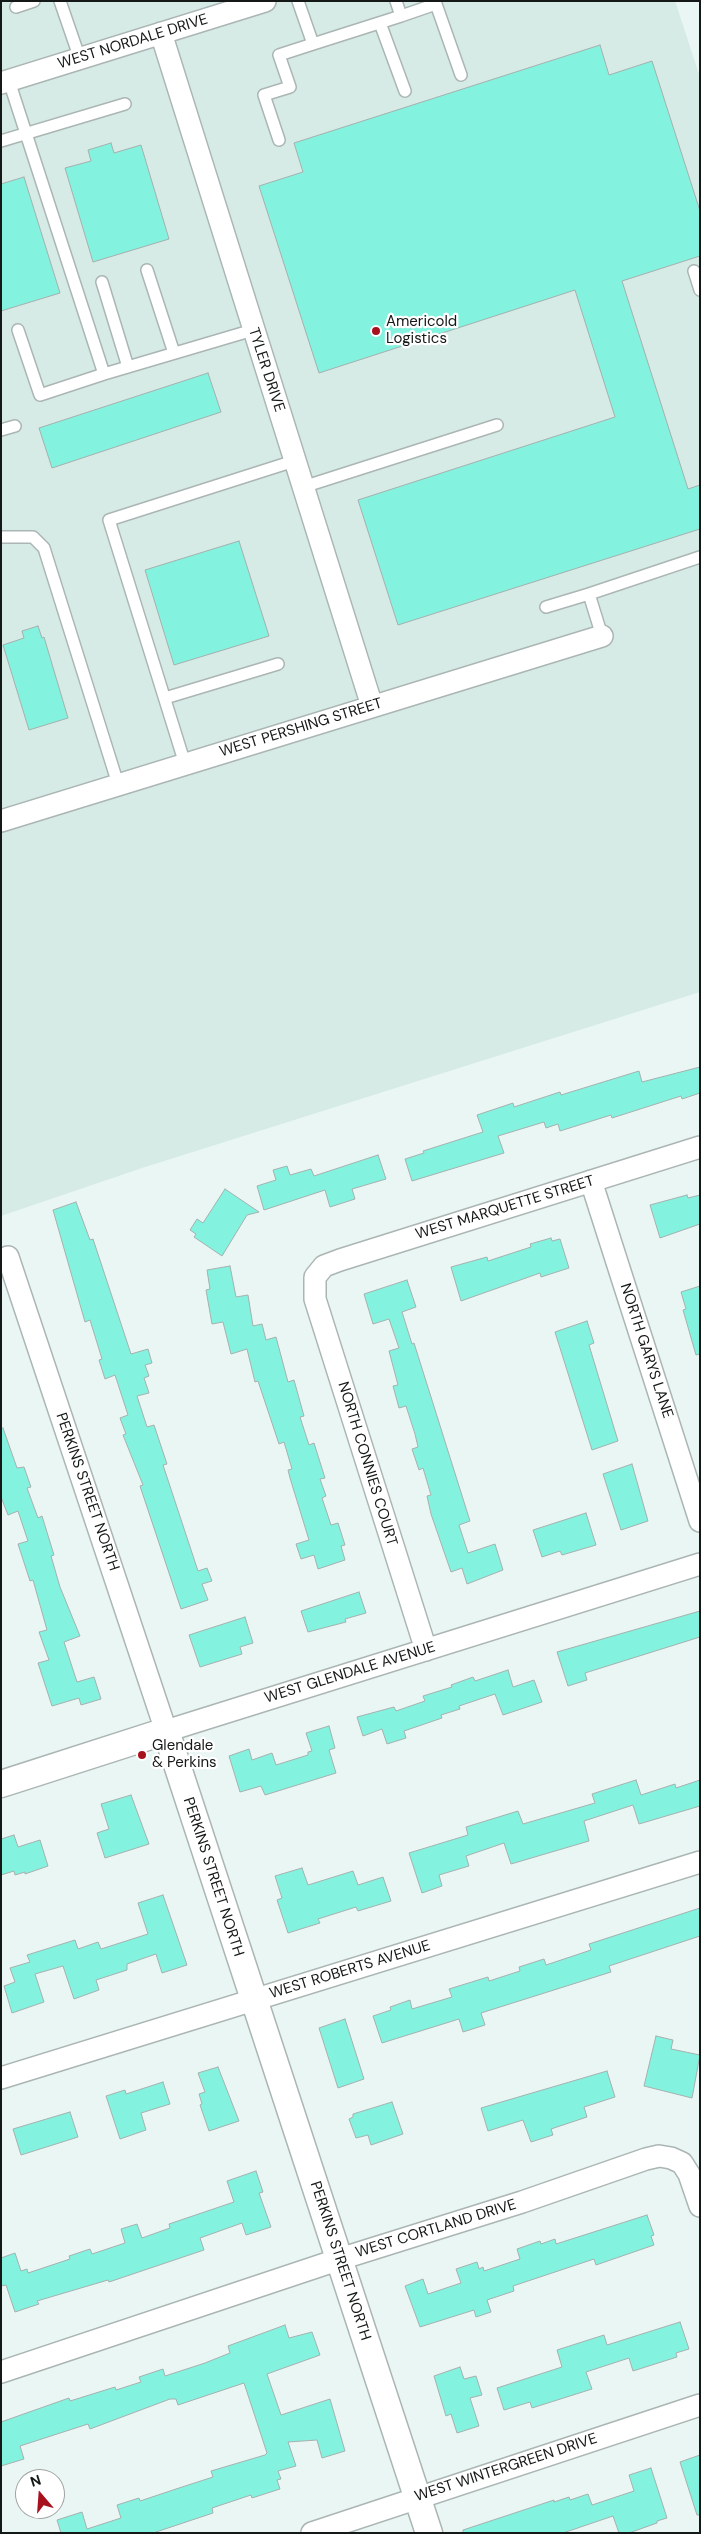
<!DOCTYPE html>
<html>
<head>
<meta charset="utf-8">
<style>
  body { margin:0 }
  #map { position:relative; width:701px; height:2534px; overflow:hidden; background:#eaf6f4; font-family:"DM Sans",sans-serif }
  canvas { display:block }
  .frame { position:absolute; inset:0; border:2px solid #141817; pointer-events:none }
  .north { position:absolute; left:15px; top:2469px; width:50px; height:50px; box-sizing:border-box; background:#fff; border:1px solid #a1a3a2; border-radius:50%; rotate:342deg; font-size:14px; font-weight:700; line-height:20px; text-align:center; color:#141817 }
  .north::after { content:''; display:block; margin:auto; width:18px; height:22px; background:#a7111e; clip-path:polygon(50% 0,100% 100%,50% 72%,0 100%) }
</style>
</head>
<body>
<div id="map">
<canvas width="701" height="2534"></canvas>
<div class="frame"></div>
<div class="north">N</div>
</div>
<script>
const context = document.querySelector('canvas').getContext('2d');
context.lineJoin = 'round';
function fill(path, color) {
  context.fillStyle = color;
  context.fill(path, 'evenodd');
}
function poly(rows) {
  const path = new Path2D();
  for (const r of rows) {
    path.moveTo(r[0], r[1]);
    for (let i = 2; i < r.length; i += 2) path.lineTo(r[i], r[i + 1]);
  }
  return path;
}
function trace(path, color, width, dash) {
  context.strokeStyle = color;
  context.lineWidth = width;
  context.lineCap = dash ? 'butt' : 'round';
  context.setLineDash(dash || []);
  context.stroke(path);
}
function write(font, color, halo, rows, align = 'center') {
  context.font = font + ' "DM Sans",sans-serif';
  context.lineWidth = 4.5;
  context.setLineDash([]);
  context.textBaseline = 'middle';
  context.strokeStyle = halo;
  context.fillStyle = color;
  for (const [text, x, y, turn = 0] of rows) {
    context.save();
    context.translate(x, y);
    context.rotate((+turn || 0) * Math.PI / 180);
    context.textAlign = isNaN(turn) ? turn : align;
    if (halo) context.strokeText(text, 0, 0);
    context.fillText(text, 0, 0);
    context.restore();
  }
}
fill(poly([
  [1,1,675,1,700,77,700,992,142,1168,1,1216]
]), '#d6ebe6');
const building = poly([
  [600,45,609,75,652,61,700,211,700,256,622,281,688,489,700,485,700,529,398,625,358,500,615,417,575,290,319,373,259,186,303,172,294,143,600,45],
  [111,143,114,153,141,145,169,239,93,262,65,168,91,161,88,150,111,143],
  [24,177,60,293,1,311,1,184,24,177],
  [208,373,221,412,52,468,39,428,208,373],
  [239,541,269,636,174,665,145,570,239,541],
  [38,626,42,638,44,637,68,718,29,730,3,645,24,638,22,631,38,626],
  [700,1067,700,1093,682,1099,681,1096,612,1118,611,1115,560,1131,558,1124,546,1128,544,1122,498,1136,504,1153,412,1181,405,1159,424,1153,423,1151,483,1132,477,1115,513,1103,514,1107,560,1092,561,1095,639,1071,642,1082,700,1067],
  [378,1155,386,1179,352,1189,355,1199,330,1207,325,1190,264,1210,257,1186,276,1180,273,1170,287,1166,290,1175,311,1169,314,1176,378,1155],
  [225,1189,259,1212,247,1215,222,1256,194,1237,196,1234,190,1230,197,1219,203,1223,225,1189],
  [687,1195,688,1198,700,1195,700,1224,660,1238,650,1205,687,1195],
  [76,1202,90,1240,93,1239,131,1354,148,1349,152,1363,145,1365,149,1376,144,1378,149,1393,137,1396,147,1427,154,1425,167,1464,163,1465,198,1571,207,1568,212,1581,202,1584,208,1600,181,1609,140,1486,143,1485,123,1435,126,1434,120,1418,128,1415,115,1375,105,1379,99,1360,102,1359,90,1320,85,1322,53,1210,76,1202],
  [551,1238,552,1241,560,1239,569,1268,541,1277,540,1273,461,1301,451,1267,487,1257,488,1261,531,1247,530,1244,551,1238],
  [230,1266,236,1297,248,1295,253,1326,262,1324,266,1340,276,1337,288,1382,294,1380,304,1416,300,1417,309,1445,314,1443,325,1478,320,1479,326,1496,322,1498,331,1525,338,1523,345,1545,341,1546,345,1560,318,1569,314,1555,301,1559,296,1544,309,1540,290,1478,288,1470,292,1469,284,1442,279,1444,258,1381,255,1382,247,1349,231,1354,223,1322,212,1324,206,1290,210,1289,207,1270,230,1266],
  [407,1280,416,1307,402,1312,412,1344,414,1343,470,1521,459,1525,468,1553,495,1544,503,1570,467,1584,462,1568,451,1572,431,1514,427,1496,431,1495,423,1468,419,1470,412,1449,418,1447,415,1434,406,1406,399,1408,393,1386,398,1385,389,1351,399,1348,389,1319,373,1324,364,1294,407,1280],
  [700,1286,700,1354,696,1355,683,1310,686,1309,681,1292,700,1286],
  [587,1321,594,1343,589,1345,618,1441,592,1450,555,1332,587,1321],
  [3,1428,17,1468,24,1467,31,1487,27,1488,38,1518,42,1516,54,1555,51,1556,60,1587,80,1636,64,1642,77,1682,94,1677,101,1699,81,1705,79,1698,52,1706,38,1663,49,1660,39,1632,47,1630,33,1580,30,1581,18,1544,28,1541,18,1511,8,1515,1,1497,1,1429,3,1428],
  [632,1464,648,1521,621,1530,603,1474,632,1464],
  [586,1513,596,1545,562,1555,560,1551,542,1557,533,1530,586,1513],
  [359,1592,366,1613,345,1619,346,1622,308,1632,301,1611,359,1592],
  [700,1611,700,1637,585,1673,587,1680,568,1686,557,1652,700,1611],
  [245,1617,253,1643,240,1647,242,1654,200,1667,189,1635,245,1617],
  [508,1670,513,1687,534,1680,542,1702,503,1715,495,1694,459,1706,460,1709,441,1715,442,1718,404,1731,406,1738,387,1744,382,1729,363,1736,357,1717,394,1707,396,1711,425,1701,423,1696,452,1687,451,1685,473,1677,475,1681,508,1670],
  [329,1726,335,1748,329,1750,336,1773,265,1795,261,1786,240,1792,229,1756,249,1749,252,1760,272,1753,276,1765,308,1755,308,1752,312,1751,306,1733,329,1726],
  [636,1780,641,1795,675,1784,676,1788,700,1780,700,1806,639,1824,633,1805,584,1821,589,1841,511,1864,504,1843,466,1856,469,1866,439,1875,442,1886,422,1893,409,1853,468,1835,466,1827,518,1811,523,1824,595,1803,592,1794,636,1780],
  [131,1795,149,1844,105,1858,97,1833,109,1829,101,1804,131,1795],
  [14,1835,18,1847,40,1840,48,1866,25,1874,25,1872,15,1875,14,1871,1,1875,1,1839,14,1835],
  [302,1868,308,1885,353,1871,358,1885,383,1877,391,1901,358,1911,356,1907,318,1919,320,1923,288,1933,277,1900,282,1898,275,1876,302,1868],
  [163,1895,187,1965,162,1973,156,1954,127,1964,127,1970,96,1980,99,1990,74,1999,63,1966,35,1974,44,2002,12,2013,4,1986,15,1982,10,1968,30,1962,27,1955,75,1940,78,1949,98,1942,101,1949,148,1934,138,1903,163,1895],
  [700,1908,700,1936,609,1966,611,1972,481,2013,485,2025,463,2032,459,2019,382,2043,373,2016,391,2010,390,2007,410,2000,412,2009,452,1997,449,1989,488,1977,489,1981,520,1971,519,1967,544,1959,546,1965,591,1950,589,1944,700,1908],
  [345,2019,364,2079,338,2088,319,2028,345,2019],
  [656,2036,673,2040,671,2049,700,2055,692,2098,644,2086,656,2036],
  [218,2067,239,2121,209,2131,200,2105,202,2104,199,2094,205,2092,198,2073,218,2067],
  [607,2071,615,2097,584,2107,587,2117,551,2129,553,2135,531,2142,523,2120,488,2131,481,2108,607,2071],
  [163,2082,170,2104,141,2113,146,2130,120,2139,106,2096,125,2090,126,2094,163,2082],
  [392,2102,403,2134,371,2145,368,2135,356,2138,349,2119,353,2117,353,2114,392,2102],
  [70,2112,78,2137,21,2155,13,2129,70,2112],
  [256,2171,263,2192,259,2193,271,2227,246,2235,242,2223,200,2238,204,2250,109,2282,108,2280,37,2301,39,2304,15,2312,6,2285,1,2286,1,2258,15,2253,21,2271,27,2269,28,2273,70,2259,69,2256,90,2249,92,2254,125,2243,121,2229,137,2224,142,2238,170,2228,169,2224,234,2202,227,2181,256,2171],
  [647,2215,654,2235,651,2236,654,2245,596,2265,594,2259,513,2286,514,2291,487,2300,491,2312,476,2317,474,2310,420,2327,405,2286,423,2279,428,2294,461,2283,456,2269,477,2262,479,2269,483,2267,484,2271,520,2259,517,2249,540,2241,541,2244,555,2239,556,2244,647,2215],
  [680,2322,689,2349,676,2353,677,2357,633,2371,629,2358,586,2372,592,2389,532,2408,530,2402,504,2410,497,2388,562,2367,557,2350,604,2335,607,2345,680,2322],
  [285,2325,289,2338,312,2332,320,2355,267,2374,281,2415,330,2399,345,2451,322,2458,317,2440,288,2442,296,2466,278,2471,281,2479,277,2480,280,2489,252,2498,251,2495,212,2508,213,2513,153,2533,61,2533,57,2520,82,2512,87,2529,121,2518,117,2505,139,2498,140,2501,179,2488,213,2477,211,2471,265,2455,267,2453,244,2383,178,2405,176,2399,170,2399,90,2429,88,2424,20,2446,24,2459,1,2466,1,2422,69,2398,70,2401,115,2387,116,2390,141,2382,139,2377,163,2369,165,2376,205,2363,230,2353,228,2346,285,2325],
  [460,2367,464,2379,476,2376,482,2395,470,2398,479,2426,457,2433,451,2414,446,2416,434,2376,460,2367],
  [700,2455,700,2515,697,2515,680,2462,700,2455],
  [651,2468,667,2518,657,2521,657,2523,629,2533,619,2533,613,2516,563,2533,463,2533,463,2530,554,2500,554,2502,569,2497,570,2500,588,2494,592,2505,634,2491,629,2475,651,2468]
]);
fill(building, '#83f2df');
trace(building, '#a5b1ae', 1);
const service = poly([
  [60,1,80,59],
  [298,1,313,44,401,16,396,1],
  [16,7,34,1],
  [401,16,436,4,461,75],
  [380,23,405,91],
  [9,81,104,374,253,330],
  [279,140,264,95,290,87,279,55,313,44],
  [1,141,125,104],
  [147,270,174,353],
  [694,271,700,290],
  [102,282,128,367],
  [18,330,40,395,104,374],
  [1,430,15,426],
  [303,487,497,425],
  [1,537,33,537,44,548,118,784],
  [546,607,589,594],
  [602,636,589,594,700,557],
  [165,698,278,664],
  [185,764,109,520,294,461]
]);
const minor = poly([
  [161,33,372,706],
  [1,83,265,1],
  [1,821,602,636],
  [591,1181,700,1521],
  [8,1257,166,1731,700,1564],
  [426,1650,315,1299,315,1277,324,1266,340,1260,700,1147],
  [1,2078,700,1862],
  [1,2372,340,2259,522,2202,646,2159,659,2156,671,2158,682,2163,689,2174,700,2206],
  [312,2533,700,2405]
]);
const tertiary = poly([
  [1,1784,166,1731,429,2533]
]);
trace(service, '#abb6b4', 14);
trace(minor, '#abb6b4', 24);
trace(tertiary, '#abb6b4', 29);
trace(service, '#fff', 11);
trace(minor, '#fff', 21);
trace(tertiary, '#fff', 26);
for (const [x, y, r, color] of [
  [376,331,5,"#a7111e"],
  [142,1755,5,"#a7111e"]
]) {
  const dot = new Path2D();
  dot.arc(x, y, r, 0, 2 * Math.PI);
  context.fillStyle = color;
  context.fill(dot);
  trace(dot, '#fff', 2);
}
write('15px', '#141817', '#fff', [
  ["WEST NORDALE DRIVE",133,42,-17],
  ["TYLER DRIVE",266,370,72],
  ["WEST PERSHING STREET",301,728,-17],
  ["WEST MARQUETTE STREET",505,1208,-17],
  ["NORTH GARYS LANE",646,1351,72],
  ["NORTH CONNIES COURT",367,1464,73],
  ["PERKINS STREET NORTH",87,1492,71],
  ["WEST GLENDALE AVENUE",350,1673,-17],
  ["PERKINS STREET NORTH",213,1877,72],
  ["WEST ROBERTS AVENUE",350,1970,-17],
  ["WEST CORTLAND DRIVE",436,2229,-17],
  ["PERKINS STREET NORTH",340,2261,72],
  ["WEST WINTERGREEN DRIVE",506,2468,-18]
]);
write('15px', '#141817', '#fff', [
  ["Americold",386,322],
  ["Logistics",386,339],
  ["Glendale",152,1746],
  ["& Perkins",152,1763]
], 'left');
</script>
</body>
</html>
